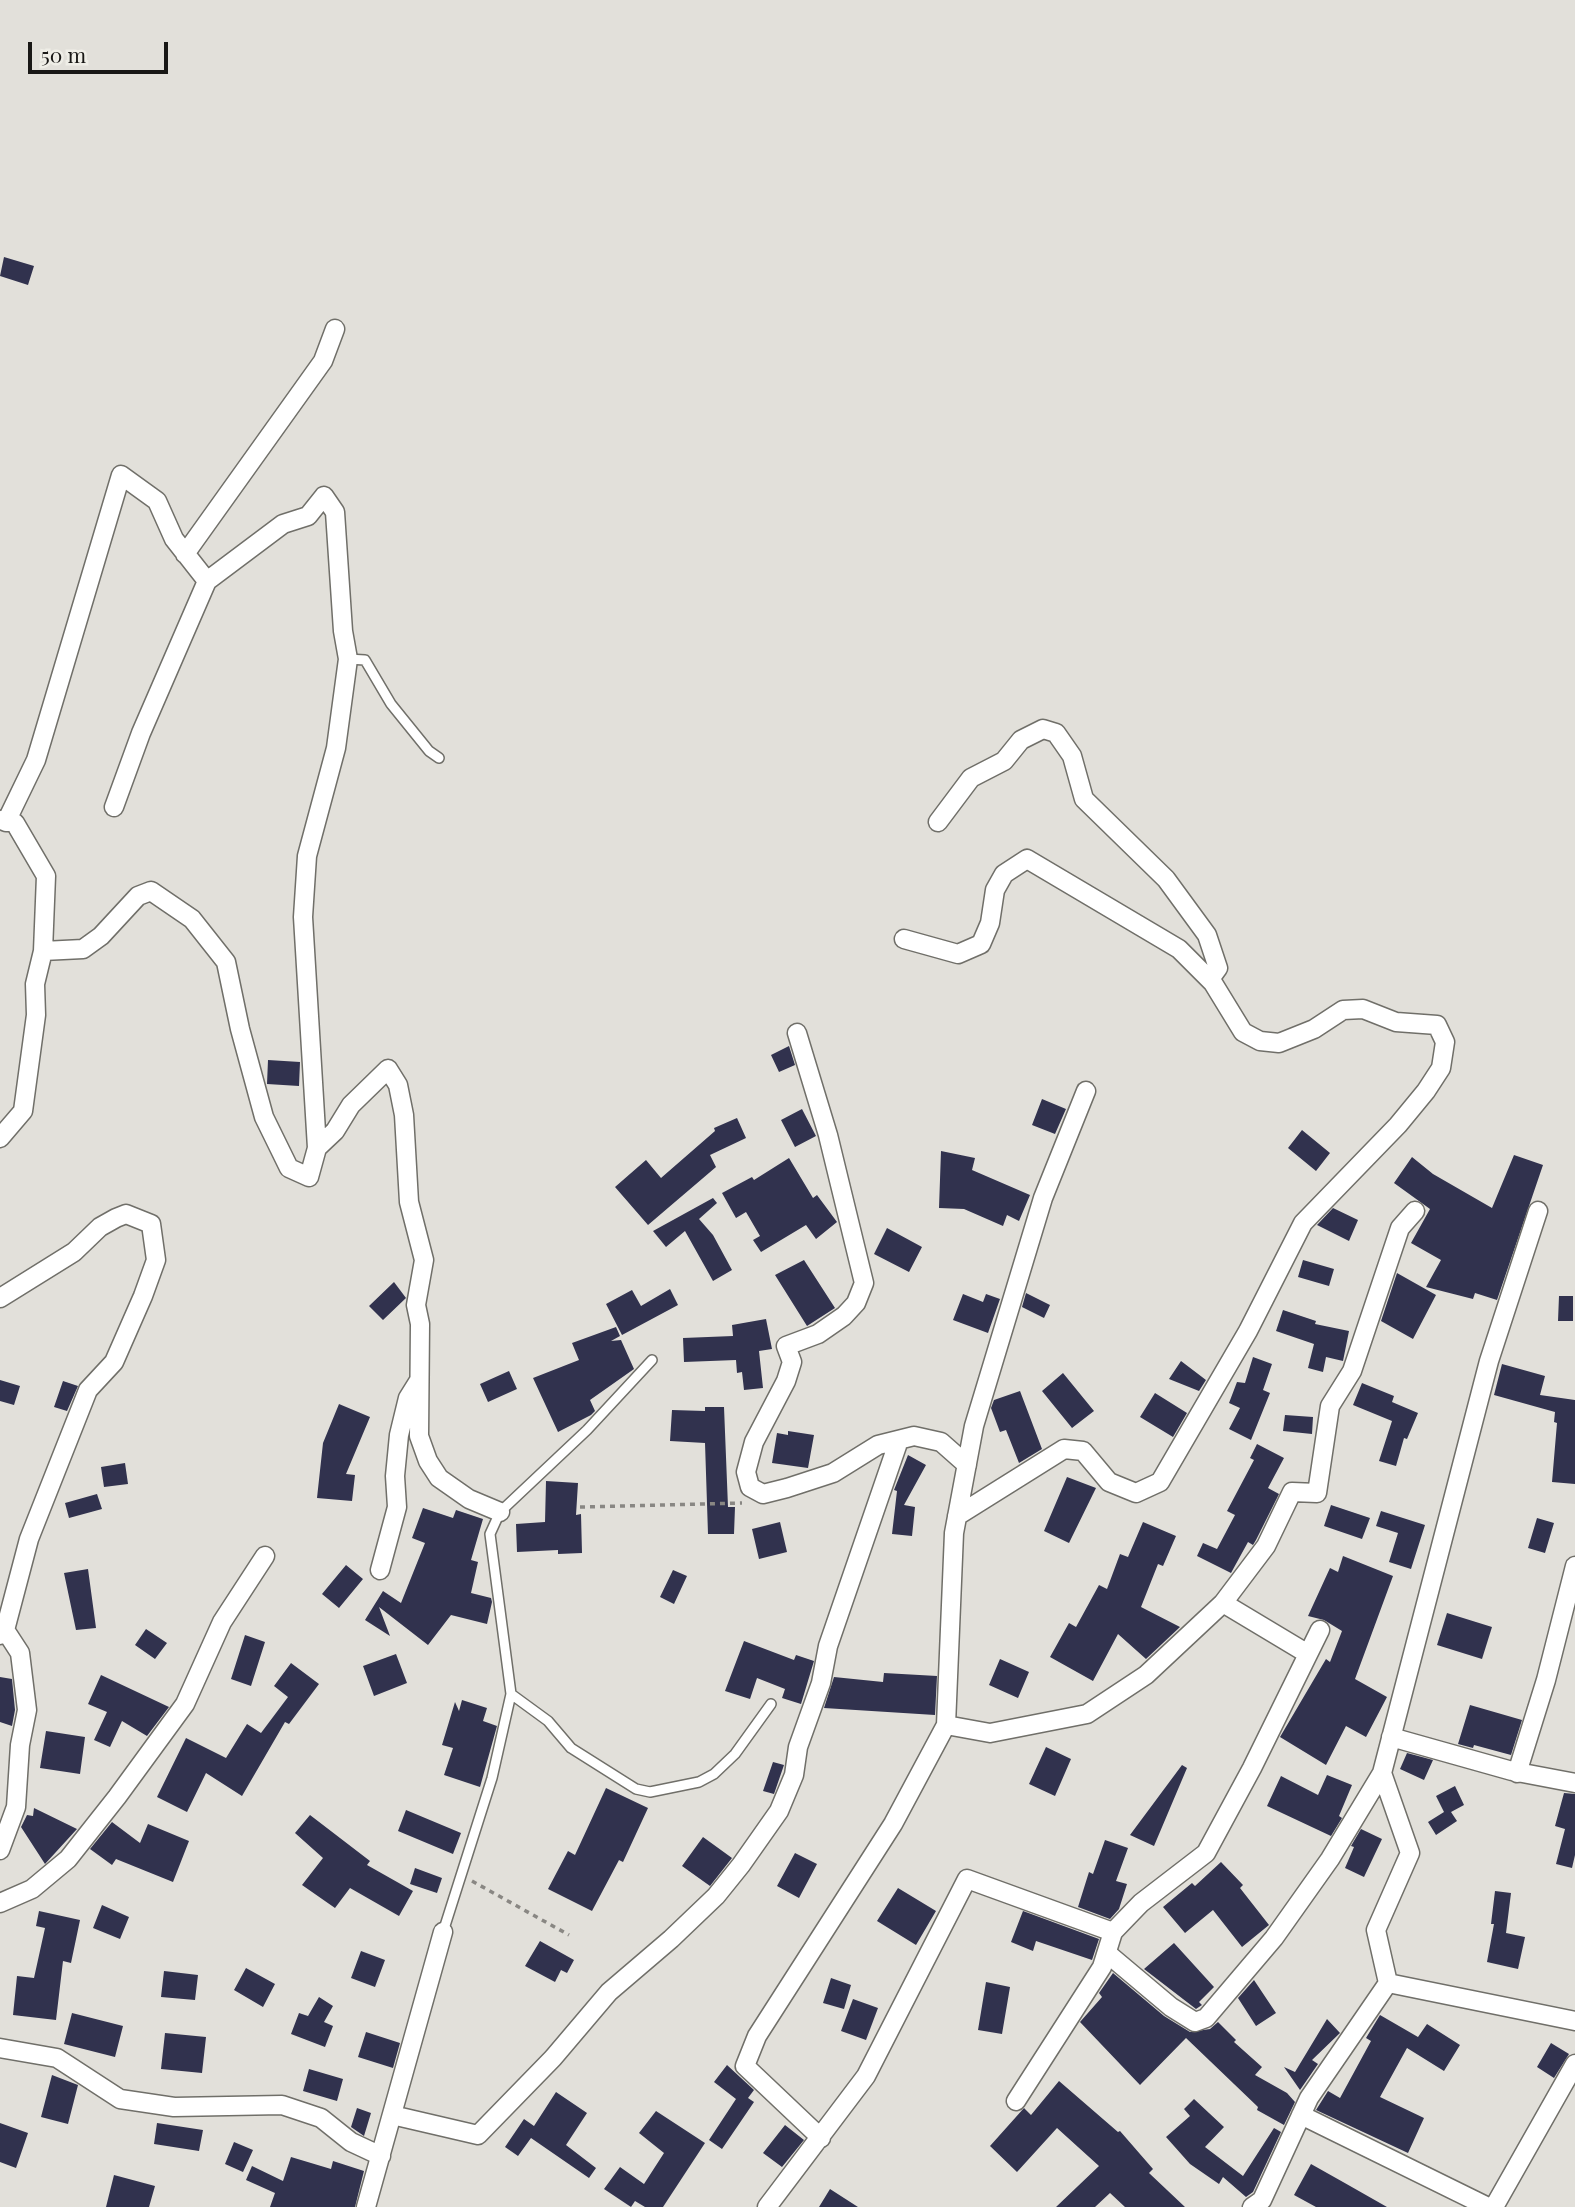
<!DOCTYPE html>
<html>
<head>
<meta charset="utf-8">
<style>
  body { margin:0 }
  #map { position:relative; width:1575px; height:2207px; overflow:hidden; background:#e2e0da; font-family:"Playfair Display",serif }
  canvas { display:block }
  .scale { position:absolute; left:28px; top:42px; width:140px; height:32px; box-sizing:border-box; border:4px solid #191816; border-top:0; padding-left:9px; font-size:21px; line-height:24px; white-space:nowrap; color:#191816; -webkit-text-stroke:5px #efeee7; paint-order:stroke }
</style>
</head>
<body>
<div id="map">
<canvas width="1575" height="2207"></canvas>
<div class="scale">50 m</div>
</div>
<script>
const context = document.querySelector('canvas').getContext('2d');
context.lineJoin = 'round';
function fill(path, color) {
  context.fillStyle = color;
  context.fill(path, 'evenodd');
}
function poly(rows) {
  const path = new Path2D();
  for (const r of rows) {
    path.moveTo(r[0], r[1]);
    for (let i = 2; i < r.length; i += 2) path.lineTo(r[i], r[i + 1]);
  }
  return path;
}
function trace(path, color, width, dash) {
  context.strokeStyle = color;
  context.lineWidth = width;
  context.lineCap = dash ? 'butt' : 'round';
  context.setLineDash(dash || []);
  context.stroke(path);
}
fill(poly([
  [4,257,34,266,28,285,0,276],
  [789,1046,795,1065,779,1072,771,1055],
  [268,1060,300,1062,299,1086,267,1084],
  [1042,1099,1066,1109,1055,1134,1032,1125],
  [802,1109,816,1136,795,1147,781,1120],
  [737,1118,746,1138,710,1155,716,1167,648,1225,615,1187,646,1160,661,1178,715,1131,714,1128],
  [1302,1130,1330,1153,1316,1171,1288,1148],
  [941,1151,975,1158,972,1170,1030,1195,1019,1221,1007,1215,1003,1226,964,1209,939,1208],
  [1514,1155,1543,1165,1497,1300,1475,1293,1473,1299,1426,1287,1441,1260,1411,1243,1430,1209,1394,1183,1412,1157,1433,1174,1492,1208],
  [789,1158,813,1198,817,1195,837,1222,816,1239,806,1225,761,1252,753,1240,760,1236,746,1212,736,1218,722,1193,752,1177,754,1180],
  [713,1198,717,1203,699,1219,713,1235,732,1270,713,1281,685,1231,666,1247,653,1231],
  [1333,1208,1358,1220,1349,1241,1317,1225],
  [887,1228,922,1247,909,1272,874,1254],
  [804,1260,835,1308,807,1326,775,1275],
  [1303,1260,1334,1269,1329,1286,1298,1277],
  [1397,1273,1436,1295,1413,1339,1381,1321],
  [394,1282,406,1298,383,1320,369,1306],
  [670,1289,678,1305,622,1335,606,1304,632,1290,641,1306],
  [1026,1293,1050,1305,1044,1318,1022,1307],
  [963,1294,983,1302,986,1294,1000,1299,988,1333,953,1320],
  [1559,1296,1573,1296,1573,1321,1558,1321],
  [1283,1310,1316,1321,1315,1324,1349,1331,1343,1361,1326,1357,1323,1372,1308,1368,1314,1344,1276,1331],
  [766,1319,772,1349,759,1351,763,1388,744,1390,742,1372,737,1373,736,1360,684,1362,683,1338,733,1336,732,1325],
  [616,1327,620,1336,611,1341,621,1340,634,1369,590,1400,595,1411,591,1415,558,1432,533,1378,579,1360,572,1343],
  [1253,1357,1272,1364,1263,1390,1270,1393,1251,1440,1229,1429,1240,1408,1229,1403,1237,1382,1245,1383],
  [1181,1361,1206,1380,1199,1391,1169,1379],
  [1502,1364,1545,1376,1540,1395,1575,1400,1575,1484,1552,1482,1557,1423,1554,1422,1555,1412,1494,1395],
  [509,1371,517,1389,488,1402,480,1384],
  [1063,1373,1094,1411,1072,1428,1042,1391],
  [0,1380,20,1386,14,1405,0,1401],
  [63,1381,78,1386,67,1411,54,1407],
  [1362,1383,1394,1396,1392,1402,1418,1413,1407,1439,1404,1438,1396,1466,1379,1461,1392,1421,1353,1405],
  [1020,1391,1042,1449,1019,1463,1006,1430,1000,1432,991,1408,994,1400],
  [1155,1393,1187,1413,1173,1437,1140,1417],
  [339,1404,370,1417,346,1474,355,1475,352,1501,317,1498,323,1443],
  [705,1407,724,1407,728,1507,735,1507,734,1534,708,1534,705,1443,670,1441,672,1410,705,1411],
  [1285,1415,1313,1417,1312,1434,1283,1431],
  [788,1431,814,1435,808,1468,772,1463,777,1433,788,1435],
  [1257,1444,1284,1458,1268,1488,1279,1494,1256,1540,1253,1545,1248,1542,1231,1573,1197,1556,1203,1543,1217,1549,1235,1515,1227,1511,1254,1460,1250,1458],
  [908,1455,926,1465,904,1505,915,1507,912,1536,892,1534,897,1491,894,1490],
  [125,1463,128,1484,104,1487,101,1467],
  [1067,1477,1096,1488,1069,1543,1044,1531],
  [546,1481,578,1483,576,1515,581,1514,582,1553,558,1554,558,1550,517,1552,516,1524,545,1522],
  [97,1494,102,1509,69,1518,65,1503],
  [1331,1505,1370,1518,1362,1539,1324,1526],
  [423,1508,453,1518,456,1510,483,1519,471,1560,478,1562,471,1593,491,1598,492,1602,487,1624,451,1615,428,1645,379,1607,390,1636,365,1620,383,1591,401,1603,425,1543,412,1538],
  [1381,1511,1425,1525,1411,1569,1389,1562,1398,1533,1376,1526],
  [1537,1518,1554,1523,1545,1553,1528,1548],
  [780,1522,787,1552,759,1559,752,1529],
  [1143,1522,1176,1536,1163,1566,1158,1564,1141,1607,1180,1627,1146,1659,1118,1634,1093,1681,1050,1657,1069,1623,1076,1627,1099,1585,1107,1589,1120,1554,1128,1557],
  [1343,1556,1393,1576,1355,1679,1387,1697,1366,1737,1346,1726,1326,1765,1280,1737,1326,1659,1330,1662,1342,1631,1324,1620,1308,1616,1330,1568,1338,1572],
  [346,1565,363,1579,339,1608,322,1594],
  [88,1569,96,1628,76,1630,64,1573],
  [673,1570,687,1576,674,1604,660,1597],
  [1447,1613,1492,1627,1482,1659,1437,1645],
  [146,1629,167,1643,155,1659,135,1645],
  [245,1635,265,1642,251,1686,231,1679],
  [744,1641,794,1660,796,1655,814,1661,801,1704,782,1698,785,1689,757,1678,750,1699,725,1691],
  [396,1654,407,1683,374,1696,363,1666],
  [1000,1659,1029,1672,1018,1698,989,1685],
  [291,1663,319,1684,289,1724,285,1722,242,1796,206,1773,187,1812,157,1797,186,1738,226,1758,247,1724,261,1733,288,1697,274,1686],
  [884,1673,937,1676,935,1715,824,1708,834,1677,883,1682],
  [101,1675,169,1707,147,1736,122,1721,110,1747,94,1740,107,1712,88,1704],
  [0,1677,12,1679,15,1710,12,1726,0,1722],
  [462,1700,487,1708,483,1721,497,1726,480,1787,444,1775,453,1748,442,1745,455,1702,459,1711],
  [1470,1705,1522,1720,1511,1755,1474,1745,1473,1748,1458,1744],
  [46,1731,85,1737,80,1774,40,1768],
  [1046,1747,1071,1759,1055,1796,1029,1784],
  [1407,1753,1433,1760,1424,1780,1400,1769],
  [773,1762,784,1765,774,1794,763,1791],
  [1182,1765,1187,1768,1154,1846,1130,1835],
  [1327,1775,1352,1785,1339,1816,1342,1818,1331,1836,1267,1806,1281,1776,1318,1795],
  [1455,1786,1464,1805,1451,1812,1457,1821,1436,1835,1428,1822,1444,1812,1436,1796],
  [606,1788,648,1808,623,1862,619,1860,592,1911,548,1889,568,1851,575,1855],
  [1564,1793,1575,1794,1575,1855,1572,1868,1556,1864,1565,1829,1555,1826],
  [34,1808,77,1829,45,1864,21,1827,27,1815,33,1816],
  [406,1810,461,1833,453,1854,398,1831],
  [310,1815,370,1861,367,1865,413,1891,399,1916,350,1888,335,1908,302,1885,323,1858,295,1833],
  [112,1822,140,1843,148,1824,189,1841,173,1882,116,1859,112,1865,90,1849],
  [1361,1829,1382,1839,1364,1877,1345,1868,1354,1847,1351,1846],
  [703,1837,732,1858,710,1886,682,1866],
  [1105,1840,1128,1848,1116,1881,1127,1884,1119,1909,1110,1919,1078,1907,1089,1872,1093,1874],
  [795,1853,817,1864,799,1898,777,1886],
  [1221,1862,1243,1885,1240,1888,1269,1925,1242,1947,1213,1910,1185,1933,1163,1907,1192,1883,1195,1886],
  [415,1868,442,1878,437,1893,410,1884],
  [898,1888,936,1911,916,1945,877,1921],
  [1495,1891,1511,1893,1506,1933,1525,1937,1518,1969,1487,1962,1494,1924,1491,1924],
  [102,1905,129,1917,120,1939,93,1928],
  [39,1911,80,1920,71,1963,63,1961,56,2020,13,2015,17,1976,34,1978,45,1928,36,1926],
  [1023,1911,1099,1939,1092,1960,1036,1941,1033,1951,1011,1942],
  [540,1941,574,1960,567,1973,561,1970,555,1982,525,1966],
  [1174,1943,1214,1987,1199,2002,1202,2005,1196,2009,1144,1969],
  [361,1951,385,1960,375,1987,351,1978],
  [246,1968,275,1984,263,2007,234,1990],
  [164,1971,198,1975,195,2000,161,1997],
  [1113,1973,1164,2016,1190,2032,1210,2029,1218,2022,1236,2040,1234,2042,1262,2067,1255,2075,1287,2093,1295,2102,1284,2125,1257,2110,1258,2107,1186,2038,1140,2085,1080,2022,1102,1997,1099,1993],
  [831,1978,851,1985,844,2009,823,2003],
  [1254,1980,1276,2013,1256,2026,1238,1998],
  [986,1982,1010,1987,1002,2034,978,2030],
  [319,1997,333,2006,324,2022,333,2026,325,2047,291,2034,299,2013,308,2016],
  [853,1999,878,2008,866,2040,841,2031],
  [72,2013,123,2026,115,2057,64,2044],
  [1380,2015,1418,2037,1427,2024,1460,2045,1444,2071,1407,2048,1380,2097,1424,2118,1408,2153,1316,2110,1328,2091,1340,2098,1371,2041,1366,2038],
  [1327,2019,1340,2033,1312,2060,1318,2064,1300,2090,1284,2067,1295,2072],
  [366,2032,400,2043,393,2068,358,2057],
  [165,2033,206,2037,202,2073,161,2069],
  [1551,2043,1569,2054,1554,2078,1537,2067],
  [727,2065,754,2090,748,2098,754,2102,722,2149,709,2140,736,2099,714,2082],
  [309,2069,343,2079,337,2101,303,2091],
  [52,2075,78,2085,68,2124,41,2117],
  [1059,2081,1118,2132,1120,2131,1153,2169,1149,2173,1185,2207,1125,2207,1110,2193,1095,2207,1056,2207,1099,2166,1057,2128,1017,2172,990,2146,1024,2108,1031,2115],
  [556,2092,587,2113,566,2145,596,2168,589,2178,531,2138,518,2156,505,2147,524,2119,534,2126],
  [1194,2099,1224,2127,1205,2147,1243,2176,1274,2128,1281,2132,1253,2192,1246,2197,1223,2177,1219,2184,1190,2164,1166,2137,1190,2116,1184,2109],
  [357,2108,371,2113,364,2136,351,2127],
  [656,2111,705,2143,663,2207,645,2207,635,2201,631,2207,604,2189,620,2167,644,2184,664,2153,639,2133],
  [0,2123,28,2133,16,2168,0,2162],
  [157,2123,203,2130,199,2151,154,2144],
  [785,2125,804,2140,782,2167,763,2153],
  [234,2142,253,2150,243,2172,225,2164],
  [291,2157,331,2169,333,2161,364,2171,355,2207,270,2207,275,2193,246,2180,252,2166,283,2181],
  [1311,2164,1343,2182,1387,2207,1316,2207,1294,2195],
  [114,2175,155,2186,149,2207,106,2207],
  [830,2189,858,2207,819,2207]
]), '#31324e');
const lane = poly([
  [348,659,365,660,391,704,429,751,439,758],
  [511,1694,548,1721,571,1748,636,1789,650,1792,699,1782,714,1774,735,1754,771,1704],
  [443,1932,492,1778,511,1694,490,1534,500,1512,587,1430,652,1360]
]);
const street = poly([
  [185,554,323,361,335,329],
  [0,820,15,823,46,876,43,951,35,984,36,1015,23,1111,0,1138],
  [6,822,36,760,121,475,157,501,174,539,207,581,141,733,114,807],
  [938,822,971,778,1004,761,1021,740,1043,729,1056,733,1072,756,1084,799,1166,879,1207,935,1218,968,1210,979],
  [904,939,958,954,981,944,990,923,995,890,1004,874,1027,859,1179,949,1213,983,1243,1032,1260,1041,1279,1043,1314,1029,1343,1010,1363,1009,1396,1022,1437,1025,1445,1042,1441,1068,1426,1091,1398,1125,1303,1223,1248,1331,1160,1482,1136,1493,1109,1482,1083,1451,1064,1449,957,1516],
  [43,951,83,949,101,936,138,896,151,891,192,919,226,962,240,1029,264,1117,289,1168,309,1177,317,1148,303,917,307,856,336,748,348,659,343,631,335,512,324,496,308,516,283,524,207,581],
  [797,1033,828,1135,864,1283,856,1303,844,1316,818,1334,786,1346,792,1362,786,1381,754,1442,746,1472,750,1487,763,1494,787,1488,833,1473,878,1445,914,1436,941,1442,967,1465],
  [317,1148,335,1131,351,1105,388,1069,398,1085,404,1115,409,1202,424,1260,416,1305,420,1324,419,1436,428,1461,439,1478,469,1499,500,1512],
  [0,1298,74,1252,100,1227,116,1218,126,1214,151,1224,156,1260,143,1296,114,1362,88,1390,29,1539,5,1630,0,1635],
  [380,1570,397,1507,395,1476,399,1435,408,1398,418,1382],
  [1223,1603,1308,1654],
  [946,1725,990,1733,1087,1714,1146,1675,1223,1603,1266,1546,1292,1492,1317,1493,1330,1406,1352,1371,1400,1228,1415,1211],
  [1391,1737,1512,1771,1575,1783],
  [1517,1773,1546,1680,1575,1566],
  [0,1850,16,1807,20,1745,27,1710,20,1653,5,1630],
  [0,1903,32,1889,68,1859,117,1797,185,1704,222,1622,265,1556],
  [1108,1954,1171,2007,1195,2022,1206,2018,1274,1938,1330,1859,1382,1773,1489,1361,1538,1211],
  [1388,1983,1575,2021],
  [0,2048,57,2058,120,2099,174,2107,282,2105,321,2118,351,2142,381,2156],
  [1016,2101,1102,1967,1113,1932,1141,1903,1206,1853,1252,1768,1320,1630],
  [392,2115,478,2135,553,2058,609,1992,671,1939,716,1896,741,1865,779,1811,794,1775,798,1747,821,1683,828,1646,899,1440],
  [1301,2115,1488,2207],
  [821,2138,745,2066,757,2036,893,1824,946,1725,954,1533,974,1426,1043,1198,1086,1091],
  [366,2207,443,1932],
  [767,2207,866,2076,967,1879,1113,1932],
  [1252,2207,1262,2200,1309,2098,1388,1983,1376,1930,1410,1853,1382,1773],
  [1494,2207,1575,2064]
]);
trace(lane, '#706f69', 12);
trace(street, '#706f69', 21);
trace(poly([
  [580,1507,742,1503],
  [472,1881,569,1935]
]), '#898783', 3.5, [5, 5]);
trace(lane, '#fff', 9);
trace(street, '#fff', 18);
</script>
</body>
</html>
